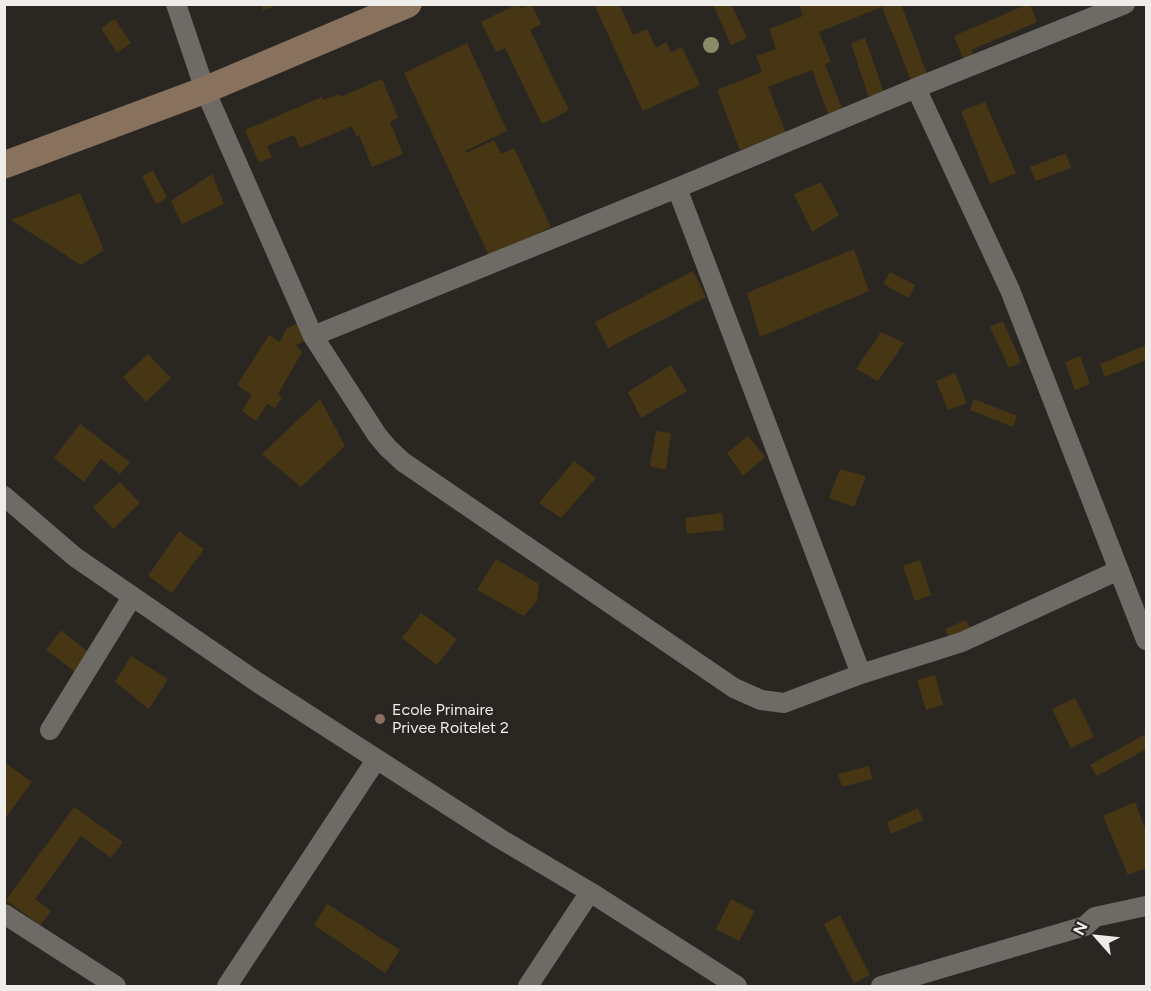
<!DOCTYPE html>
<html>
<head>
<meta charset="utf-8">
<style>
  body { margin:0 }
  #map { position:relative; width:1151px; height:991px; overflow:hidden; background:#2a2723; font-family:Figtree,sans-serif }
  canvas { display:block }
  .frame { position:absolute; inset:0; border:6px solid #eeedea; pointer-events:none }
  .north { position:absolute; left:1067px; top:907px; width:60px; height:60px; -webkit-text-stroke:4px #2a2723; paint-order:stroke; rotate:297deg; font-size:16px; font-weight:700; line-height:24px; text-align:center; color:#eeedea }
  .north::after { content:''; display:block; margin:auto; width:21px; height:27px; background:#eeedea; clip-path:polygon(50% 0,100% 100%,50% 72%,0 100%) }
</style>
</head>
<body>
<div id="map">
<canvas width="1151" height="991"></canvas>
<div class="frame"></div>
<div class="north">N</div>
</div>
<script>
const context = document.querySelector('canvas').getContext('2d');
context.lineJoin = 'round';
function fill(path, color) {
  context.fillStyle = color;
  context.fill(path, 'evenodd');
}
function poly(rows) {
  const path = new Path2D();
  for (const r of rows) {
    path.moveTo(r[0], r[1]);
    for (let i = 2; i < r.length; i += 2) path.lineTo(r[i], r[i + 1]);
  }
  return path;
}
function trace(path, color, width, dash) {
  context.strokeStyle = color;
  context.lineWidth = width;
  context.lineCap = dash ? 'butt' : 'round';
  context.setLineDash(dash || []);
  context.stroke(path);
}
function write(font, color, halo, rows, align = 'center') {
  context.font = font + ' Figtree,sans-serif';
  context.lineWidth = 6;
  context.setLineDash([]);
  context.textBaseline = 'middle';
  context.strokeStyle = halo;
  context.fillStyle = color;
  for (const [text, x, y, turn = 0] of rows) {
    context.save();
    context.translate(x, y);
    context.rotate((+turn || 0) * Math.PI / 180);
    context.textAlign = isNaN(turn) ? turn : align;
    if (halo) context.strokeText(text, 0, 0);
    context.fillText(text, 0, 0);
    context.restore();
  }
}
fill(poly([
  [262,4,278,4,278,5,263,10],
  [517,4,518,4,521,9,531,4,541,24,530,30,569,110,542,124,505,48,496,52,481,22],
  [594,4,619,4,633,35,647,29,656,48,666,42,671,52,682,47,700,85,643,111],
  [713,4,731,4,747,38,731,45],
  [890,4,901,4,927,74,911,80,882,7],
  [1028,4,1030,4,1037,22,971,50,974,57,964,61,954,36],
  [799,5,881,5,882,7,819,32,831,62,825,64,843,111,829,116,812,70,768,87,786,133,740,150,717,90,762,72,756,56,776,49,769,29,803,16],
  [115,19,131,43,117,53,101,28],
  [865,38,885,96,870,101,851,43],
  [467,43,507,131,465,151,466,153,494,140,501,154,514,148,551,227,489,256,404,73],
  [382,79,398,118,390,122,403,154,372,167,359,135,356,136,352,126,300,148,294,135,267,146,272,157,259,163,245,130,322,97,323,100,339,94,340,97],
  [985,102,1016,173,990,184,961,111],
  [1066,153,1071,168,1036,181,1030,167],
  [153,170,167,198,156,204,142,176],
  [212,174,224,204,182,224,171,201],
  [821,182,839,215,812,232,794,194],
  [80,193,104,250,81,265,11,220],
  [854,249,869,291,760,337,747,293],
  [693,271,706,297,608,348,595,322],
  [890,272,915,285,909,298,883,284],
  [1003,321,1021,362,1009,368,990,327],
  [298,323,306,340,296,345,302,352,278,394,282,397,275,408,267,404,256,421,242,411,252,395,237,385,269,335,280,342,287,328],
  [881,332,904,343,878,381,856,369],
  [1146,345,1146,360,1105,377,1100,364],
  [148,354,171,378,146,402,123,377],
  [1080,356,1090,384,1075,390,1065,362],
  [671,365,687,391,641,418,628,392],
  [955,373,967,403,948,410,936,381],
  [320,399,345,446,301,487,262,454],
  [974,399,1017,416,1013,427,970,410],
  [80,424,130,462,120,474,101,459,84,482,54,458],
  [656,431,671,433,666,470,650,466],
  [748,436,765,457,743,476,727,453],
  [574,461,596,478,561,518,539,503],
  [840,469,866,476,854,507,829,498],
  [120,482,140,503,113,529,93,507],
  [722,513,724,530,687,534,685,518],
  [179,531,204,549,172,593,148,576],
  [496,559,539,584,537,601,524,616,477,590],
  [920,560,931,595,915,601,903,566],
  [421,613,457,639,437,665,402,638],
  [966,620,972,633,951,643,945,629],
  [61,630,93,656,79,675,46,650],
  [131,656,168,679,149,709,115,682],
  [935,675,943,705,926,710,917,680],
  [1075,698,1094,737,1071,748,1052,709],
  [1146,734,1146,749,1097,776,1090,765],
  [4,762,32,782,4,820],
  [869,766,872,779,842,787,838,774],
  [1135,802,1146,831,1146,868,1128,875,1103,816],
  [74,807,123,842,111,858,81,836,35,899,51,911,40,925,6,900],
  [918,808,923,820,891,834,887,822],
  [731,899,755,911,739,941,716,929],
  [327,904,400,950,385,973,314,925],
  [840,915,870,975,854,983,824,924]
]), '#473613');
trace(poly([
  [176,4,205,90,313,336,377,435,388,448,403,462,734,688,761,700,784,703,861,674,962,642,1119,570],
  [916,88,1010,290,1146,640],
  [677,188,861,674],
  [313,336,677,188,916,88,1125,4],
  [4,496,75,557,257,682,499,838,590,892,737,986],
  [50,730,132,597],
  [4,914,116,986],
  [227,986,376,760],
  [528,986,590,892],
  [881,986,1085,926,1095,917,1146,906]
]), '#6e6b66', 20);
trace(poly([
  [4,165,205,90,408,4]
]), '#88725e', 27);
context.fillStyle = '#888d68';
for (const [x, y] of [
  [711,45]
]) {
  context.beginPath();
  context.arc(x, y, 8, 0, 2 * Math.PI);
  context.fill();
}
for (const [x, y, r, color] of [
  [380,719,6,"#8d6e63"]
]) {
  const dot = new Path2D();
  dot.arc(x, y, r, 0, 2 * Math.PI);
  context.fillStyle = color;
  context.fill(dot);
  trace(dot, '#2a2723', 2);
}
write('16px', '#eeedea', '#2a2723', [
  ["Ecole Primaire",392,710],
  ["Privee Roitelet 2",392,728]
], 'left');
</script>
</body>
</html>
